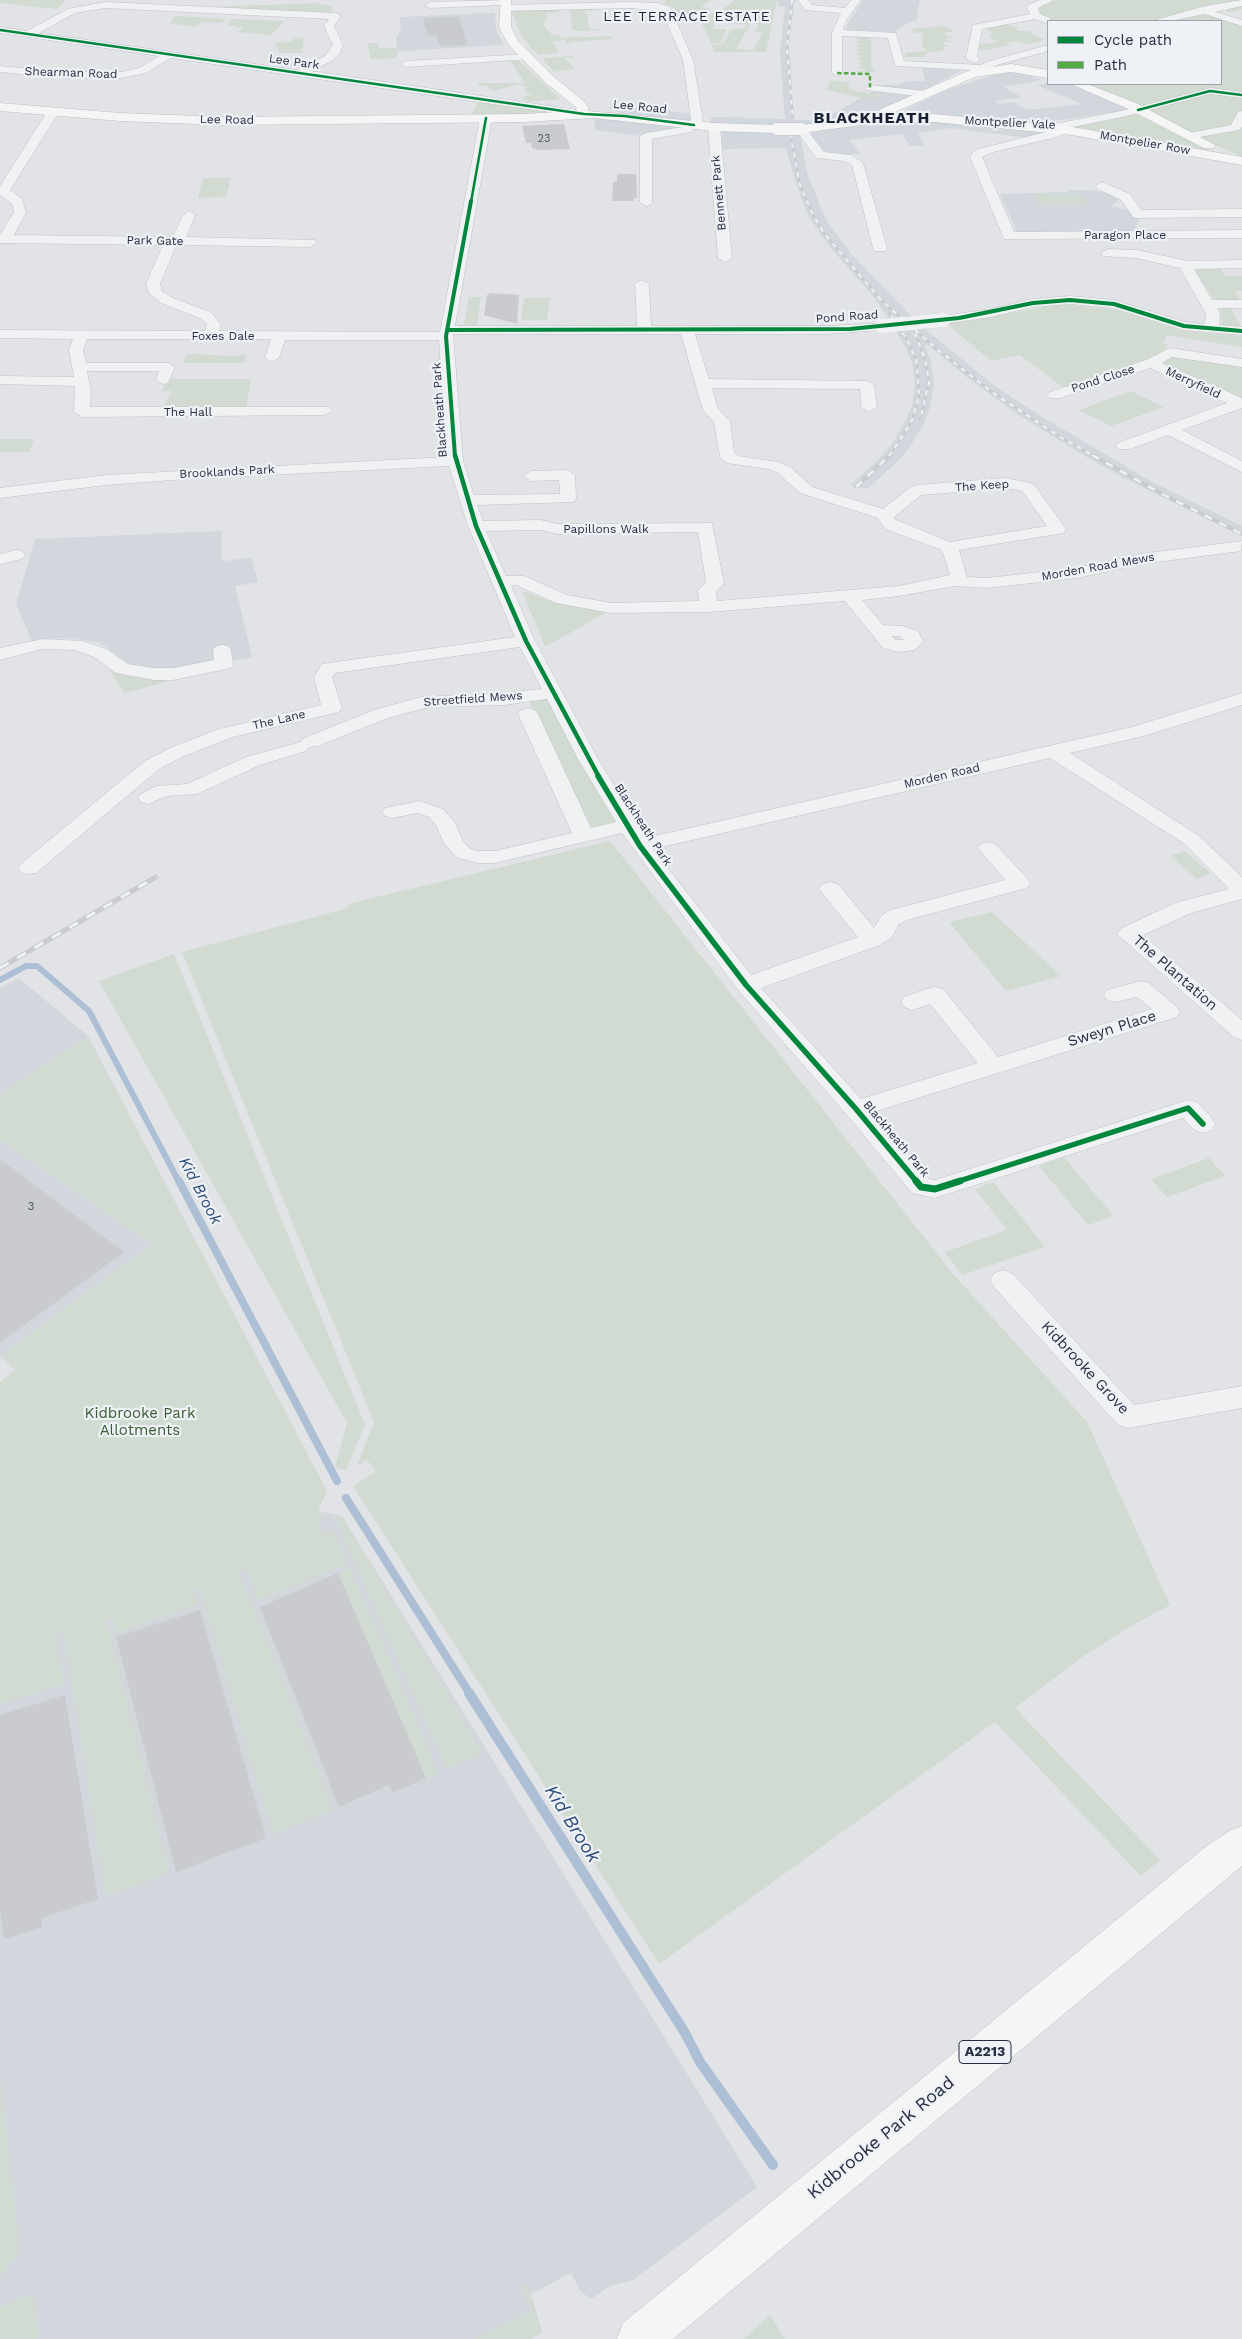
<!DOCTYPE html>
<html>
<head>
<meta charset="utf-8">
<style>
  body { margin:0 }
  #map { position:relative; width:1242px; height:2339px; overflow:hidden; background:#e1e3e6; font-family:"Work Sans",sans-serif }
  canvas { display:block }
  .legend { position:absolute; left:1047px; top:20px; width:175px; height:65px; box-sizing:border-box; background:#eef1f6; border:1px solid #9ea3ae; margin:0; padding:6px 9px; list-style:none; font-size:15px; color:#262f41 }
  .legend li { display:flex; align-items:center; gap:10px; height:25px }
  .legend b { width:25px; border:1px solid #9ea3ae }
</style>
</head>
<body>
<div id="map">
<canvas width="1242" height="2339"></canvas>
<ul class="legend">
<li><b style="height:6px;background:#00873e"></b>Cycle path</li>
<li><b style="height:6px;background:#53ab46"></b>Path</li>
</ul>
</div>
<script>
const context = document.querySelector('canvas').getContext('2d');
context.lineJoin = 'round';
function fill(path, color) {
  context.fillStyle = color;
  context.fill(path, 'evenodd');
}
function poly(rows) {
  const path = new Path2D();
  for (const r of rows) {
    path.moveTo(r[0], r[1]);
    for (let i = 2; i < r.length; i += 2) path.lineTo(r[i], r[i + 1]);
  }
  return path;
}
function trace(path, color, width, dash) {
  context.strokeStyle = color;
  context.lineWidth = width;
  context.lineCap = dash ? 'butt' : 'round';
  context.setLineDash(dash || []);
  context.stroke(path);
}
function write(font, color, halo, rows, align = 'center') {
  context.font = font + ' "Work Sans",sans-serif';
  context.lineWidth = 4.5;
  context.setLineDash([]);
  context.textBaseline = 'middle';
  context.strokeStyle = halo;
  context.fillStyle = color;
  for (const [text, x, y, turn = 0] of rows) {
    context.save();
    context.translate(x, y);
    context.rotate((+turn || 0) * Math.PI / 180);
    context.textAlign = isNaN(turn) ? turn : align;
    if (halo) context.strokeText(text, 0, 0);
    context.fillText(text, 0, 0);
    context.restore();
  }
}
fill(poly([
  [778,0,797,0,794,3,789,45,794,120,813,120,832,115,876,89,916,94,881,112,854,120,812,126,710,123,710,119,714,117,785,119,780,54,785,7,778,6],
  [863,0,920,0,916,21,911,21,894,32,847,30,847,25],
  [495,13,496,30,504,45,398,51,396,40,401,26,399,17],
  [922,67,961,71,920,92,874,87,875,85,897,85,908,81,925,81],
  [1016,71,1042,80,1004,87,1021,97,995,101,998,104,1014,102,1027,110,1082,104,1037,85,1048,83,1074,84,1130,107,1128,110,1046,122,1048,125,901,112,939,93,1001,72],
  [616,105,692,114,692,121,622,113,609,108],
  [595,118,686,127,640,136,595,130],
  [899,118,1054,131,1027,138,951,128,918,133,924,146,910,146,902,134,849,140,860,154,836,155,825,154,808,133],
  [721,131,800,133,807,173,826,220,853,256,921,326,996,387,1039,415,1154,483,1242,526,1242,536,1124,478,1085,456,1017,414,968,378,928,345,925,345,931,362,934,384,930,407,923,426,909,448,895,464,867,489,850,485,878,460,892,444,905,422,912,405,915,384,913,366,906,348,889,319,873,296,830,247,809,217,798,190,786,148,722,149],
  [1067,190,1091,190,1122,196,1111,206,1129,210,1131,215,1139,218,1134,232,1017,232,1000,194,1067,192],
  [222,531,221,559,225,561,251,557,258,582,235,586,252,657,177,671,132,666,99,642,63,638,32,641,16,604,35,539],
  [19,978,88,1036,0,1094,0,988],
  [0,1140,152,1244,0,1356],
  [318,1511,342,1516,757,2187,633,2280,610,2286,591,2299,581,2292,571,2273,531,2294,542,2332,531,2339,0,2339,0,1603]
]), '#d2d6dd');
fill(poly([
  [0,0,65,0,57,9,0,3],
  [665,0,711,0,701,7,713,9,703,11,694,16,685,13,692,17,687,20,678,21,674,9,677,9,665,4],
  [735,0,777,0,766,52,714,52,712,45,723,44,731,30,745,28,746,24,735,24,740,14,750,16,752,20,736,49,753,50,763,33,755,32,760,21,755,15,722,10],
  [1057,0,1242,0,1242,9,1230,12,1225,10,1217,12,1242,22,1242,157,1083,84,1221,84,1221,21,1052,21,1041,16,1038,6],
  [316,3,331,6,332,11,325,13,213,7],
  [596,7,596,10,586,11,584,14,587,14,589,28,601,30,578,31,572,29,570,9],
  [511,10,559,10,559,12,547,13,547,20,542,23,552,35,558,35,560,38,612,36,613,39,571,42,568,44,565,40,552,41,559,52,571,51,539,55,532,49,521,35],
  [712,13,721,13,712,29,727,29,720,43,711,43,701,21],
  [176,16,178,16,227,19,220,23,203,22,195,27,169,23],
  [231,19,235,19,284,21,271,35,238,32,244,28,228,25],
  [1005,24,1018,28,1016,29,1019,31,1028,31,1045,40,1027,44,1016,41,1006,43,1009,45,985,50,975,48,978,45,997,42,990,38,992,32,981,28],
  [945,26,955,31,944,33,946,36,954,37,946,38,946,40,954,42,944,42,944,45,952,47,944,46,943,51,928,52,924,57,905,57,905,53,926,51,922,45,923,33,914,33,912,29],
  [860,36,871,37,871,68,875,69,875,72,856,72,867,70,856,68,862,66,856,62,862,62,856,58,862,58,856,54,861,53,855,49,861,49,855,45,861,45,860,43,855,42,860,41,855,37],
  [305,37,302,40,304,44,301,45,304,46,301,50,303,53,280,53,275,43,291,42,295,38],
  [367,43,377,43,379,48,397,48,397,58,371,59],
  [573,56,578,57,565,58,575,69,554,72,544,61,543,58,547,58],
  [518,61,520,62,561,99,529,102,521,97,533,95,527,93,524,89,528,88,520,84,493,91,487,85,479,86,478,83,525,83,511,62,489,62],
  [830,81,851,82,848,86,850,88,849,90,884,95,879,99,868,99,827,90],
  [479,102,552,111,549,114,470,115],
  [1134,113,1210,151,1071,127],
  [203,178,231,178,226,197,198,198],
  [1034,194,1084,195,1088,204,1038,204],
  [1220,267,1225,276,1242,276,1242,291,1235,291,1241,301,1223,301,1213,298,1195,271,1198,269],
  [469,297,481,297,477,325,464,325],
  [524,298,550,298,547,320,521,320],
  [1062,304,1117,310,1184,331,1242,336,1242,347,1167,335,1163,343,1169,344,1159,355,1151,359,1065,389,1020,355,991,361,947,324],
  [1229,306,1241,326,1221,325,1222,318,1220,310],
  [193,354,233,356,247,354,244,363,183,363,186,355],
  [1172,357,1242,365,1242,398,1233,397,1165,366,1165,361],
  [171,379,251,379,246,410,161,410,172,391,162,391,166,382],
  [1131,391,1164,407,1111,426,1079,410],
  [0,439,34,439,29,452,1,452,0,454],
  [522,591,556,603,607,612,545,647],
  [109,670,125,676,165,680,165,682,125,693],
  [550,698,615,820,614,825,589,831,529,701],
  [610,841,954,1275,1087,1422,1170,1605,1129,1627,1082,1657,1015,1708,1160,1860,1141,1876,995,1722,659,1964,353,1486,376,1471,366,1459,359,1466,358,1463,374,1422,182,952,349,908,348,904],
  [1185,851,1211,874,1197,879,1171,856],
  [992,912,1061,976,1006,991,949,922],
  [174,954,365,1425,346,1470,335,1468,347,1423,99,981],
  [88,1036,327,1491,318,1510,323,1512,317,1531,331,1534,333,1528,348,1564,258,1600,246,1569,239,1572,333,1810,273,1834,200,1588,194,1590,198,1604,116,1633,113,1618,106,1619,169,1873,106,1896,64,1631,56,1633,64,1684,0,1704,0,1382,15,1370,0,1356,152,1244,0,1140,0,1094],
  [1064,1157,1093,1192,1114,1216,1088,1225,1039,1166],
  [1209,1158,1225,1176,1167,1197,1151,1179],
  [993,1182,1045,1247,962,1275,945,1252,1007,1230,975,1189],
  [339,1515,342,1516,482,1753,447,1769,337,1522],
  [350,1568,439,1773,426,1778,338,1573],
  [0,2075,20,2251,0,2277],
  [527,2283,542,2332,531,2339,474,2339,531,2312,521,2285],
  [34,2294,39,2339,0,2339,0,2307],
  [770,2315,785,2339,744,2339]
]), '#d1dbd1');
trace(poly([
  [0,980,26,966,37,966,89,1011,179,1182]
]), '#adbfd4', 6);
trace(poly([
  [179,1181,337,1481],
  [346,1498,470,1694]
]), '#adbfd4', 8);
trace(poly([
  [469,1693,685,2033,700,2062,773,2165]
]), '#adbfd4', 10);
fill(poly([
  [459,17,467,45,445,46,438,44,437,35,428,36,423,18],
  [564,124,570,149,540,150,532,148,531,143,526,143,522,126],
  [617,174,636,174,637,198,634,198,634,201,612,201,613,182,617,182],
  [491,293,519,295,517,324,484,315,487,295],
  [0,1159,124,1252,0,1343],
  [338,1573,426,1778,393,1793,389,1785,339,1807,260,1607],
  [200,1610,266,1838,176,1872,116,1637],
  [65,1695,98,1899,41,1918,42,1927,4,1939,0,1908,0,1715]
]), '#c9cbce');
const minor = poly([
  [509,0,509,4,505,5,630,2,657,3,670,7,693,60,703,121,691,132,652,139,652,202,650,205,646,206,640,202,640,136,646,133,683,127,691,120,683,60,662,11,630,8,504,11,499,8,504,5,430,8,425,5,430,2,509,0],
  [798,0,808,0,812,5,845,8,851,0,861,0,847,19,843,30,896,33,904,61,981,65,989,61,1048,45,1048,51,997,65,993,67,995,70,994,72,984,72,974,76,969,73,971,70,895,66,888,38,842,36,842,73,837,76,832,73,832,33,841,13,805,10,798,0],
  [1040,0,1054,0,1038,8,1040,14,1050,18,1050,21,1046,23,1035,19,982,29,977,56,980,60,975,63,967,59,966,57,973,25,1030,14,1027,7,1028,5,1040,0],
  [1242,0,1242,6,1215,12,1242,20,1242,26,1205,14,1170,21,1152,21,1205,6,1242,0],
  [105,2,336,13,341,16,334,26,343,45,340,53,333,60,311,71,584,111,590,114,584,117,171,58,146,73,122,78,64,78,0,72,0,66,64,72,122,72,139,68,159,56,0,33,0,27,27,31,68,9,105,2],
  [105,8,329,19,324,26,333,45,325,56,297,70,39,33,75,13,105,8],
  [528,54,532,55,532,59,406,67,401,64,406,61,528,54],
  [870,85,925,91,931,94,925,97,866,90,864,88,870,85],
  [1210,88,1242,92,1242,98,1210,94,1127,116,1068,128,1068,132,1057,137,993,152,982,157,1014,232,1242,230,1242,238,1004,239,970,157,975,150,1054,130,1044,130,1044,126,1126,110,1210,88],
  [53,109,59,112,10,190,22,199,26,212,14,235,173,237,183,215,189,211,195,215,186,237,315,240,317,243,310,247,179,245,175,248,160,284,162,291,171,297,212,313,221,325,219,331,440,332,480,118,486,115,492,118,455,326,637,326,635,284,642,280,649,284,651,326,826,326,887,323,889,326,887,329,882,330,826,334,695,334,709,379,867,381,874,385,877,407,869,412,861,407,860,389,712,388,718,409,730,421,734,452,738,456,778,462,790,467,812,487,883,509,911,487,917,485,1006,478,1030,483,1036,487,1066,529,1064,533,959,550,967,577,987,578,1077,568,1141,554,1242,541,1241,551,1141,564,1077,578,987,588,955,586,899,596,862,600,883,625,903,626,918,631,923,641,920,645,914,650,899,652,883,648,845,601,709,612,611,613,556,603,516,585,511,586,535,641,598,759,646,838,1132,727,1242,693,1242,705,1144,736,1070,753,1199,836,1242,877,1242,899,1191,913,1143,935,1242,1020,1242,1040,1234,1037,1117,934,1120,929,1175,903,1229,889,1185,844,1050,758,653,849,751,975,858,937,819,889,822,884,830,882,838,884,874,928,882,915,891,910,1005,880,978,848,981,844,988,842,995,844,1027,878,1030,883,1027,888,907,920,899,924,892,937,880,945,761,988,861,1099,978,1063,930,1004,912,1010,904,1007,901,1002,904,997,927,989,935,987,943,989,998,1057,1152,1009,1137,997,1115,1002,1107,1000,1104,995,1107,990,1141,981,1149,983,1177,1007,1180,1012,1177,1017,873,1112,929,1179,935,1180,1188,1100,1197,1102,1212,1118,1215,1124,1212,1130,1203,1133,1194,1130,1183,1118,935,1198,912,1193,847,1115,738,990,622,833,495,863,478,863,456,857,444,843,436,825,429,817,418,813,392,818,385,816,382,812,385,808,419,801,443,809,455,823,463,841,470,849,478,851,495,851,572,833,518,714,521,710,528,708,535,710,538,714,591,828,616,822,578,759,547,699,504,705,429,707,388,718,318,746,309,747,306,751,260,765,197,794,167,796,148,804,141,802,138,798,141,794,156,786,187,784,246,757,301,742,304,738,374,710,421,697,504,693,542,689,520,647,335,673,332,677,342,708,339,712,233,737,184,756,159,769,36,873,29,874,22,873,18,868,22,863,145,761,170,748,219,729,321,705,314,677,322,664,515,637,468,526,449,466,186,479,106,485,0,498,0,488,106,475,447,457,439,340,285,340,279,358,272,362,265,358,271,339,87,339,83,350,86,363,168,363,175,367,168,383,163,384,156,380,159,371,87,371,91,392,90,407,329,407,332,410,329,413,324,415,82,417,74,412,75,386,0,384,0,376,74,377,69,350,73,339,0,338,0,330,205,331,207,325,202,319,161,303,149,293,146,284,163,245,0,243,0,235,14,212,12,204,0,195,0,186,47,112,53,109],
  [453,334,681,334,703,410,714,422,720,457,727,463,769,469,778,473,800,493,878,518,885,529,942,550,950,575,899,586,717,601,716,592,724,583,712,523,557,524,541,520,483,521,477,505,574,502,576,499,575,475,567,470,531,471,523,476,531,481,559,480,560,494,474,495,463,461,453,334],
  [1006,488,1019,490,1024,493,1047,526,950,542,894,519,894,517,921,495,1006,488],
  [541,530,557,534,698,532,706,582,698,591,699,601,611,603,567,595,524,576,506,576,486,531,541,530],
  [892,636,900,636,904,640,895,640,892,636],
  [1242,111,1242,126,1239,130,1189,139,1183,136,1189,133,1231,125,1238,112,1242,111],
  [714,124,720,127,732,258,725,262,718,258,708,127,714,124],
  [801,126,805,127,824,152,851,155,863,163,887,248,885,251,875,251,873,248,852,165,844,161,816,158,795,129,801,126],
  [1102,182,1130,194,1141,210,1242,209,1242,217,1137,218,1133,217,1121,200,1098,189,1096,186,1102,182],
  [1108,249,1137,250,1187,261,1242,260,1242,268,1194,269,1212,300,1242,300,1242,308,1217,308,1220,314,1219,325,1242,327,1242,335,1184,330,1113,308,1070,304,1033,307,991,317,943,324,936,320,943,316,991,309,1033,299,1070,296,1114,300,1185,322,1205,324,1206,314,1180,268,1136,258,1103,256,1101,253,1108,249],
  [1170,348,1242,359,1242,367,1172,357,1162,363,1242,398,1242,408,1182,430,1242,461,1242,472,1168,435,1130,449,1118,449,1116,446,1118,443,1227,403,1150,368,1060,398,1050,398,1047,395,1050,392,1146,360,1170,348],
  [16,550,22,551,25,555,22,559,0,564,0,554,16,550],
  [43,639,83,641,106,649,128,664,154,668,173,668,214,660,213,650,216,646,222,645,228,646,231,650,233,664,231,668,173,680,154,680,116,673,94,657,75,650,43,649,0,660,0,648,43,639],
  [1003,1270,1012,1273,1134,1405,1242,1386,1242,1408,1128,1428,1118,1425,994,1287,990,1280,994,1273,1003,1270]
]);
const major = poly([
  [501,0,511,0,511,27,519,42,554,77,586,103,589,111,714,123,777,125,783,129,777,133,714,131,594,118,524,122,224,125,120,121,0,111,0,103,120,113,224,117,524,114,577,111,576,107,546,83,508,44,499,27,501,0],
  [1011,64,1048,70,1048,78,1011,72,975,77,890,114,933,114,1072,127,1242,157,1242,165,1072,135,933,122,884,122,801,133,795,129,801,125,881,115,879,112,881,109,968,71,1011,64],
  [1071,84,1087,84,1136,103,1215,145,1214,148,1204,148,1128,109,1071,84],
  [1242,1826,1242,1866,673,2339,617,2339,623,2323,1207,1846,1229,1831,1242,1826]
]);
trace(minor, '#bfc1c4', 1);
trace(major, '#bdc0c4', 1);
fill(minor, '#f0f1f3');
fill(major, '#f5f5f6');
const railFar2 = poly([
  [792,0,787,48,793,120],
  [790,133,800,185,812,213,823,232,881,300,934,347,992,392,1060,437,1094,456],
  [915,333,926,362,929,383,920,419],
  [889,456,911,423,919,396,917,363,908,341,889,312]
]);
const railFar1 = poly([
  [1092,455,1164,495,1242,534],
  [856,487,890,455]
]);
const rail = poly([
  [0,968,156,877]
]);
trace(railFar2, '#c9cbce', 2.5);
trace(railFar1, '#c9cbce', 4);
trace(rail, '#c9cbce', 5);
trace(railFar2, '#eef1f6', 2, [5]);
trace(railFar1, '#eef1f6', 2.5, [8]);
trace(rail, '#eef1f6', 3, [10]);
const minorBridge = poly([
  [882,326,943,320]
]);
const majorBridge = poly([
  [777,129,801,129]
]);
trace(minorBridge, '#bfc1c4', 14, []);
trace(majorBridge, '#bdc0c4', 13, []);
trace(minorBridge, '#f0f1f3', 14);
trace(majorBridge, '#f5f5f6', 12);
trace(poly([
  [837,73,870,74,870,88]
]), '#53ab46', 2.5, [4.5, 2.5]);
trace(poly([
  [0,30,584,114,624,116,694,125],
  [1138,110,1210,91,1242,95],
  [471,202,486,118]
]), '#00873e', 2.5);
trace(poly([
  [447,330,850,329,959,318,1033,303,1070,300,1114,304,1184,326,1242,331],
  [455,456,446,336,471,201]
]), '#00873e', 4);
trace(poly([
  [455,455,476,526,526,641,599,777]
]), '#00873e', 4.5);
trace(poly([
  [598,776,640,846,746,985,856,1109,917,1182],
  [956,1182,1188,1108,1203,1124]
]), '#00873e', 5.5);
trace(poly([
  [916,1181,921,1187,935,1189,960,1181]
]), '#00873e', 7);
write('11px', '#505765', null, [
  ["23",544,139]
]);
write('12px', '#262f41', '#eef1f6', [
  ["Lee Park",294,62,8],
  ["Shearman Road",71,73,2],
  ["Lee Road",640,107,6],
  ["Lee Road",227,120,1],
  ["Montpelier Vale",1010,123,3],
  ["Montpelier Row",1145,143,10],
  ["Bennett Park",719,193,-95],
  ["Paragon Place",1125,235],
  ["Park Gate",155,241,1],
  ["Pond Road",847,317,-4],
  ["Foxes Dale",223,336],
  ["Pond Close",1103,379,-18],
  ["Merryfield",1193,383,25],
  ["Blackheath Park",440,410,-94],
  ["The Hall",188,412],
  ["Brooklands Park",227,472,-3],
  ["The Keep",982,486,-4],
  ["Papillons Walk",606,529],
  ["Morden Road Mews",1098,567,-10],
  ["Streetfield Mews",473,699,-4],
  ["The Lane",279,720,-13],
  ["Morden Road",942,776,-13],
  ["Blackheath Park",643,825,57],
  ["Blackheath Park",896,1139,50]
]);
write('12px', '#505765', null, [
  ["3",31,1206]
]);
context.letterSpacing = '1px';
write('14px', '#192132', '#eef1f6', [
  ["LEE TERRACE ESTATE",687,17]
]);
context.letterSpacing = '0px';
for (const [x, y, w] of [
  [985,2052,52]
]) {
  const box = new Path2D();
  box.roundRect(x - w / 2, y - 11.5, w, 23, 4);
  context.fillStyle = '#eef1f6';
  context.fill(box);
  trace(box, '#262f41', 1);
}
write('bold 14px', '#262f41', null, [
  ["A2213",985,2052]
]);
write('15px', '#262f41', '#eef1f6', [
  ["The Plantation",1175,973,41],
  ["Sweyn Place",1112,1029,-17],
  ["Kidbrooke Grove",1085,1368,47]
]);
write('15px', '#3a5e33', '#eef1f6', [
  ["Kidbrooke Park",140,1414],
  ["Allotments",140,1431]
]);
context.letterSpacing = '1px';
write('bold 16px', '#192132', '#eef1f6', [
  ["BLACKHEATH",872,118]
]);
context.letterSpacing = '0px';
write('italic 16px', '#2e4d78', '#eef1f6', [
  ["Kid Brook",200,1191,62]
]);
write('18px', '#262f41', '#eef1f6', [
  ["Kidbrooke Park Road",881,2138,-39]
]);
write('italic 19px', '#2e4d78', '#eef1f6', [
  ["Kid Brook",572,1824,58]
]);
</script>
</body>
</html>
